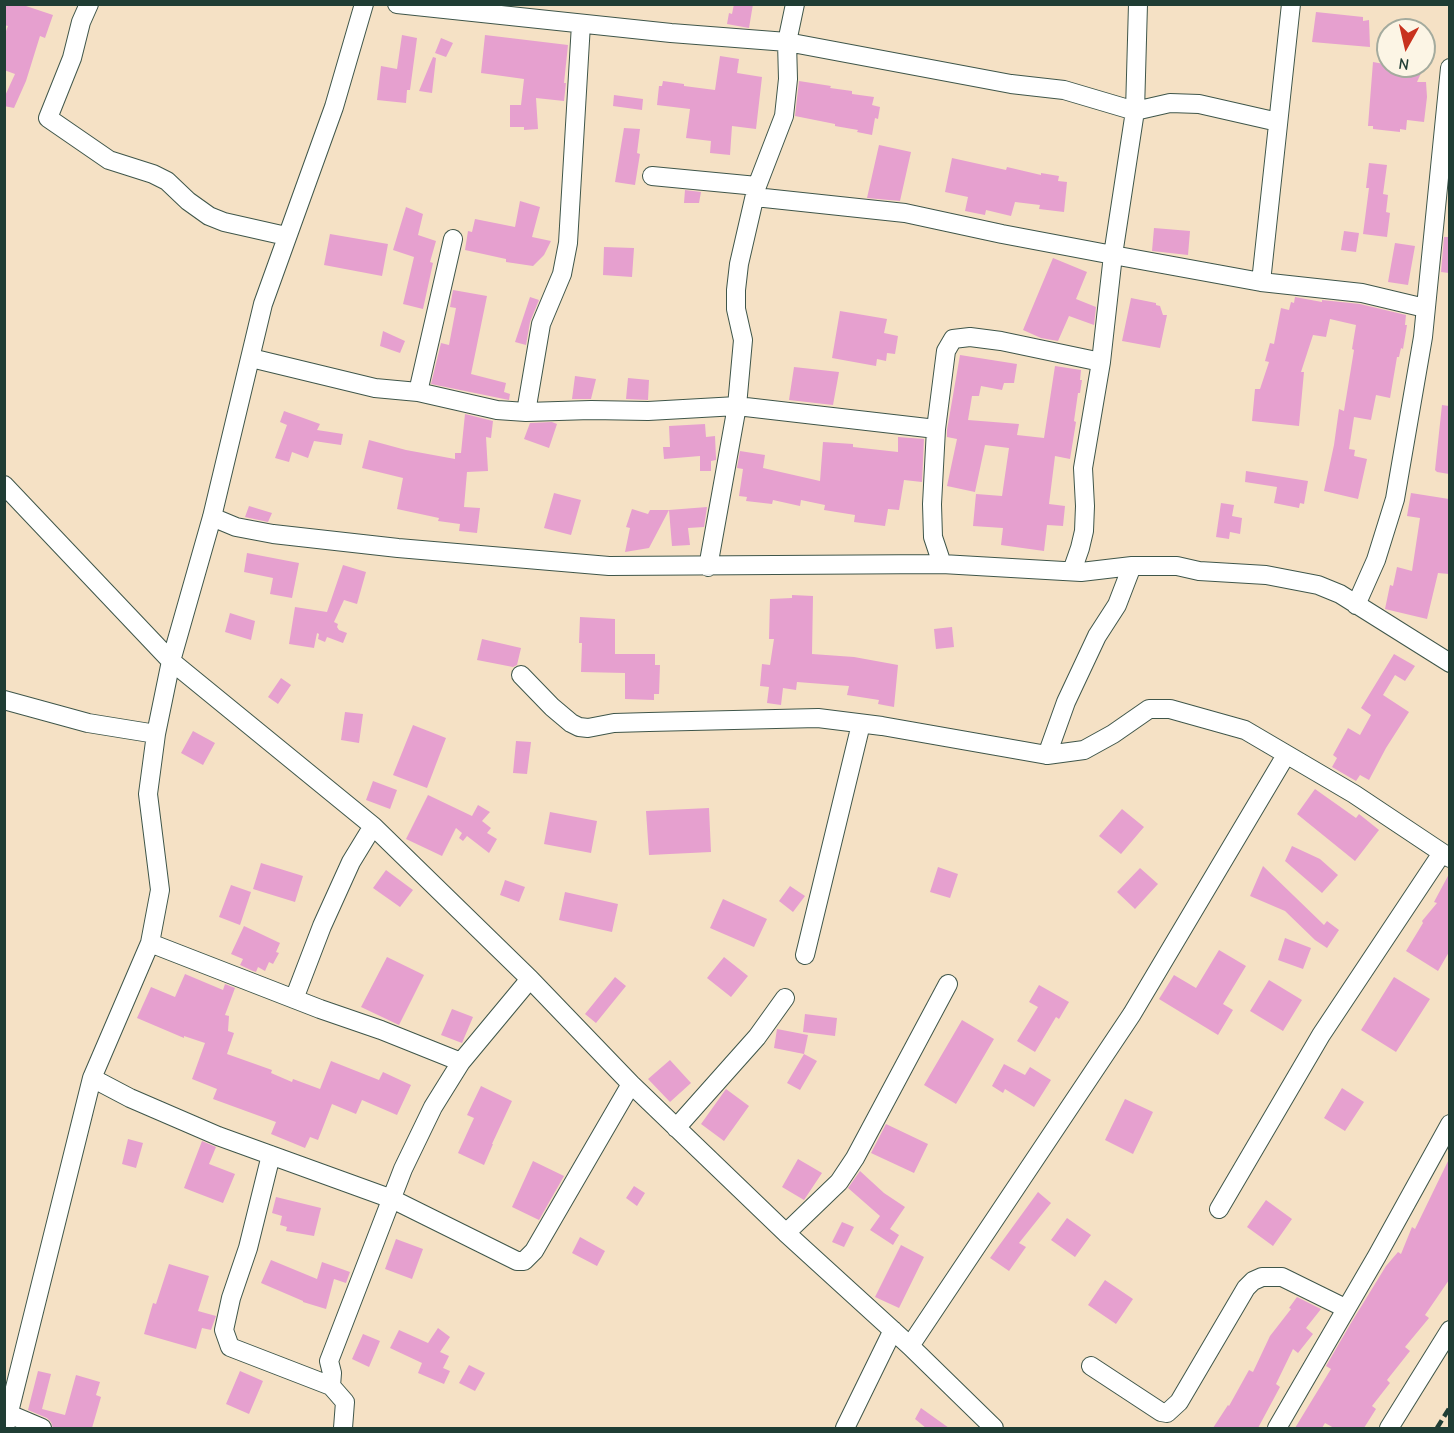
<!DOCTYPE html>
<html>
<head>
<meta charset="utf-8">
<style>
  body { margin:0 }
  #map { position:relative; width:1454px; height:1433px; overflow:hidden; background:#f5e1c5; font-family:"Comic Neue",sans-serif }
  canvas { display:block }
  .frame { position:absolute; inset:0; border:6px solid #1f3d34; pointer-events:none }
  .north { position:absolute; left:1376px; top:18px; width:60px; height:60px; box-sizing:border-box; background:#fcf5e5; border:2px solid #a4ab9e; border-radius:50%; rotate:188deg; font-size:16px; font-weight:700; line-height:24px; text-align:center; color:#1f3d34 }
  .north::after { content:''; display:block; margin:auto; width:21px; height:27px; background:#c8321e; clip-path:polygon(50% 0,100% 100%,50% 72%,0 100%) }
</style>
</head>
<body>
<div id="map">
<canvas width="1454" height="1433"></canvas>
<div class="frame"></div>
<div class="north">N</div>
</div>
<script>
const context = document.querySelector('canvas').getContext('2d');
context.lineJoin = 'round';
function fill(path, color) {
  context.fillStyle = color;
  context.fill(path, 'evenodd');
}
function poly(rows) {
  const path = new Path2D();
  for (const r of rows) {
    path.moveTo(r[0], r[1]);
    for (let i = 2; i < r.length; i += 2) path.lineTo(r[i], r[i + 1]);
  }
  return path;
}
function trace(path, color, width, dash) {
  context.strokeStyle = color;
  context.lineWidth = width;
  context.lineCap = dash ? 'butt' : 'round';
  context.setLineDash(dash || []);
  context.stroke(path);
}
fill(poly([
  [4,4,20,4,53,15,45,38,40,36,26,81,14,108,4,106,4,98,15,74,4,70,4,36,8,26,4,25],
  [734,4,753,4,749,28,727,24,729,13,732,14],
  [1316,12,1363,17,1363,21,1369,20,1370,47,1312,42],
  [402,35,417,38,410,90,407,90,406,103,377,100,381,66,397,69],
  [485,35,568,45,564,83,566,83,564,101,536,98,538,129,524,130,524,127,510,127,510,105,521,105,524,79,481,73],
  [441,38,453,43,446,57,435,53],
  [720,56,739,59,737,73,762,77,756,129,732,126,730,155,710,153,711,141,686,138,690,109,657,105,659,86,662,86,663,81,684,84,684,86,715,90],
  [433,57,436,58,432,93,419,91],
  [1373,62,1422,71,1417,82,1426,82,1427,97,1424,122,1407,120,1406,130,1400,129,1400,132,1373,129,1373,126,1368,126],
  [799,81,831,86,830,88,852,91,852,94,874,97,872,105,880,107,878,119,875,118,872,135,857,132,858,130,835,126,835,124,795,116],
  [614,95,643,99,642,110,613,106],
  [624,128,640,129,637,153,640,154,635,185,615,182],
  [879,145,911,152,900,201,867,198],
  [952,158,1006,170,1007,167,1041,175,1041,173,1059,176,1058,181,1067,182,1064,212,1039,209,1040,205,1015,202,1011,216,986,210,985,215,965,211,968,197,945,192],
  [1369,163,1387,165,1383,194,1388,195,1386,212,1390,213,1387,237,1363,234,1369,188,1366,188],
  [685,190,701,192,699,203,684,203],
  [520,201,540,207,532,237,551,241,544,255,533,266,506,262,506,259,465,250,468,231,472,232,475,219,515,227],
  [406,207,423,214,418,235,436,241,430,262,433,263,423,309,403,304,414,257,393,250],
  [1154,228,1190,231,1188,255,1152,251],
  [1344,231,1359,233,1356,252,1341,250],
  [330,234,388,244,382,276,324,265],
  [1444,237,1449,237,1449,273,1441,272],
  [1395,243,1415,246,1408,285,1388,282],
  [604,247,634,248,632,277,603,275],
  [1053,258,1087,272,1076,299,1096,307,1094,325,1069,316,1058,341,1041,338,1023,330],
  [453,290,487,296,471,374,506,383,504,392,510,394,509,400,431,384,441,343,449,345,456,308,450,307],
  [530,297,539,300,530,322,526,345,515,342],
  [1295,297,1322,302,1322,300,1360,304,1406,315,1405,325,1407,325,1403,349,1401,348,1399,357,1397,357,1390,398,1376,395,1371,420,1354,417,1349,449,1355,450,1354,456,1367,459,1358,499,1324,491,1334,445,1339,409,1344,411,1354,350,1352,349,1356,325,1330,319,1326,337,1313,335,1301,372,1304,372,1299,426,1252,421,1255,389,1260,389,1269,362,1265,361,1270,343,1274,344,1281,308,1289,310,1291,302,1294,303],
  [1131,298,1156,303,1156,305,1160,306,1163,315,1167,315,1160,348,1122,341],
  [840,311,887,319,884,333,898,336,895,354,887,353,886,361,877,359,876,366,832,358],
  [383,331,405,341,400,353,380,346],
  [960,355,1017,364,1014,383,1004,383,1002,390,981,386,979,396,972,396,968,420,1019,424,1017,435,1044,438,1055,366,1081,370,1080,380,1082,380,1080,393,1078,393,1074,421,1076,422,1070,459,1055,456,1049,504,1065,506,1063,526,1047,525,1044,551,1001,545,1003,528,973,526,976,494,1002,496,1009,448,985,445,975,492,947,486,957,439,947,437,947,430],
  [794,367,839,372,833,405,789,400],
  [575,376,596,379,591,399,572,399],
  [628,378,649,380,648,400,626,399],
  [1442,405,1449,406,1449,474,1437,472,1435,470],
  [284,411,320,424,317,430,343,434,341,445,314,441,308,458,292,452,289,462,275,458,287,425,280,422],
  [465,414,493,421,491,438,486,437,488,471,467,472,464,507,480,508,477,533,459,531,460,524,438,521,439,518,397,509,403,478,362,468,369,440,406,450,455,459,455,453,461,453],
  [552,422,557,424,549,448,524,439,530,423],
  [705,424,706,437,715,436,716,458,716,460,711,461,711,471,700,471,700,456,664,459,663,447,670,447,669,426],
  [898,437,924,439,922,482,904,480,899,510,888,509,885,526,854,522,855,515,824,510,825,505,801,500,800,506,773,500,772,504,746,501,747,497,739,496,743,469,737,468,740,451,765,455,763,468,820,481,823,442,853,444,853,447,898,452],
  [1246,471,1308,481,1304,504,1300,503,1299,508,1274,503,1277,487,1245,482],
  [554,493,581,500,571,535,544,528],
  [1411,493,1449,499,1449,574,1438,573,1427,619,1385,609,1390,585,1393,586,1397,567,1412,571,1420,518,1407,516],
  [1221,503,1234,505,1232,516,1242,518,1240,534,1230,532,1229,539,1216,537],
  [249,506,272,513,268,522,245,517],
  [707,507,704,527,688,528,690,545,672,546,669,510],
  [632,509,648,514,650,510,669,510,649,548,625,552,630,528,626,527],
  [247,553,299,563,292,598,270,594,273,578,244,572],
  [343,565,366,572,357,604,344,600,334,622,338,624,337,627,339,630,347,633,343,643,327,637,325,642,318,639,319,634,317,633,314,648,289,644,295,607,327,612],
  [792,595,813,596,812,654,854,657,898,665,894,707,878,704,879,700,847,695,849,686,797,682,796,690,783,688,781,705,767,703,769,687,760,686,762,664,770,665,774,639,769,639,770,599,792,598],
  [230,613,255,621,251,640,225,632],
  [580,617,615,619,615,654,655,654,655,665,660,665,659,694,654,694,654,700,625,699,625,673,581,672,582,643,579,643],
  [952,627,954,647,936,649,934,629],
  [482,639,521,648,517,665,513,667,477,660],
  [1394,654,1415,666,1405,681,1395,675,1383,695,1409,712,1386,748,1369,780,1360,775,1356,781,1332,767,1337,758,1333,755,1348,728,1360,735,1371,715,1361,708],
  [281,678,291,685,278,704,268,697],
  [345,712,363,714,359,743,341,740],
  [413,725,446,738,427,788,393,775],
  [193,731,215,743,203,765,181,753],
  [516,741,531,742,527,774,513,773],
  [373,781,397,790,390,809,366,800],
  [1315,789,1356,818,1359,814,1379,830,1355,861,1297,814],
  [428,795,472,816,478,805,490,812,482,821,491,828,487,833,497,839,489,853,467,836,463,841,459,838,462,833,456,828,442,856,406,839],
  [709,808,711,852,649,855,646,811],
  [1122,809,1144,827,1121,854,1099,836],
  [550,812,597,821,591,853,544,844],
  [1292,846,1320,859,1338,875,1322,893,1285,861],
  [261,863,303,876,295,902,253,889],
  [1263,866,1324,925,1327,921,1339,930,1327,948,1315,940,1285,911,1250,896],
  [938,867,958,874,950,898,930,892],
  [1140,868,1158,884,1135,909,1117,892],
  [386,870,413,890,400,907,373,888],
  [1449,874,1449,952,1438,971,1406,951,1423,923,1422,921,1437,903,1434,902],
  [505,880,525,887,519,902,500,895],
  [231,885,251,892,240,925,219,917],
  [790,886,805,896,793,912,779,901],
  [565,892,618,904,612,932,559,920],
  [723,899,767,919,754,947,710,928],
  [244,926,280,943,276,952,279,953,273,964,269,962,265,971,258,967,256,972,253,971,240,965,243,959,231,954],
  [1285,938,1311,948,1303,969,1278,960],
  [1219,950,1246,966,1223,1004,1233,1010,1218,1035,1159,999,1174,975,1196,988],
  [387,957,424,975,399,1025,361,1007],
  [724,957,748,976,731,997,707,978],
  [185,974,223,990,225,984,235,988,225,1015,229,1016,228,1031,234,1033,227,1054,272,1070,271,1073,292,1082,293,1079,320,1089,331,1061,379,1080,383,1072,411,1085,397,1115,362,1100,356,1114,332,1104,318,1140,310,1137,305,1148,271,1134,276,1122,213,1099,217,1089,192,1079,205,1043,184,1036,184,1038,137,1018,151,987,175,997],
  [615,977,626,986,596,1023,585,1014],
  [1394,977,1430,999,1396,1052,1361,1030],
  [1269,980,1302,1000,1283,1031,1250,1011],
  [1039,985,1069,1002,1059,1019,1056,1017,1035,1052,1017,1041,1038,1007,1029,1002],
  [452,1009,473,1017,462,1043,441,1035],
  [805,1014,837,1018,835,1036,803,1032],
  [962,1020,994,1039,956,1104,924,1085],
  [777,1029,808,1035,804,1054,774,1048],
  [804,1054,817,1061,800,1090,787,1083],
  [670,1060,691,1083,670,1102,648,1079],
  [1004,1064,1025,1075,1030,1067,1051,1080,1034,1107,1005,1089,1003,1093,992,1086],
  [481,1086,512,1101,492,1144,493,1144,484,1165,458,1153,474,1118,467,1115],
  [1342,1088,1364,1102,1345,1131,1324,1118],
  [726,1089,749,1106,724,1141,701,1124],
  [1125,1099,1153,1112,1133,1154,1105,1140],
  [886,1124,928,1144,914,1173,871,1153],
  [128,1139,143,1143,136,1168,122,1164],
  [202,1141,216,1147,209,1164,235,1174,223,1203,184,1188],
  [798,1159,822,1173,804,1200,782,1187],
  [1449,1159,1449,1280,1425,1315,1429,1318,1405,1347,1410,1351,1387,1380,1390,1383,1372,1406,1376,1409,1364,1428,1334,1428,1325,1423,1322,1428,1295,1428,1331,1369,1326,1366,1351,1323,1386,1266,1398,1252,1401,1254,1412,1227,1415,1229],
  [533,1161,564,1176,539,1220,512,1207],
  [860,1171,884,1193,905,1207,890,1229,899,1235,893,1245,870,1230,880,1216,848,1188],
  [634,1186,645,1193,637,1206,626,1198],
  [1038,1192,1051,1203,1019,1243,1026,1247,1009,1271,990,1258],
  [276,1197,321,1208,314,1236,286,1231,287,1227,280,1225,282,1216,272,1213],
  [1266,1200,1292,1219,1273,1246,1247,1227],
  [1067,1218,1091,1235,1075,1257,1051,1240],
  [842,1222,854,1227,844,1247,832,1242],
  [580,1237,605,1251,597,1266,572,1253],
  [396,1239,423,1249,412,1279,385,1269],
  [901,1245,924,1257,899,1308,875,1297],
  [271,1260,317,1279,322,1262,350,1272,346,1283,334,1279,326,1309,303,1302,303,1301,261,1283],
  [169,1264,209,1276,198,1311,216,1316,211,1330,202,1328,196,1349,144,1334,153,1303,156,1304],
  [1105,1280,1133,1299,1116,1324,1088,1305],
  [1297,1297,1321,1309,1306,1328,1313,1334,1298,1353,1293,1349,1276,1384,1280,1387,1258,1428,1213,1428,1228,1405,1229,1406,1249,1370,1253,1372,1270,1336,1291,1309,1289,1308],
  [438,1328,450,1337,440,1352,449,1356,443,1368,450,1371,444,1384,418,1373,422,1363,390,1348,399,1330,428,1343],
  [363,1334,380,1341,369,1367,352,1359],
  [469,1365,485,1373,475,1391,459,1383],
  [38,1371,51,1374,42,1409,65,1415,76,1375,100,1382,96,1395,101,1397,92,1428,53,1428,51,1422,47,1418,28,1410],
  [240,1371,263,1381,249,1414,226,1404],
  [921,1408,949,1428,926,1428,915,1419]
]), '#e6a0cf');
const street = poly([
  [89,4,81,22,72,58,48,118,109,160,153,174,167,181,188,201,209,216,224,222,286,236],
  [364,4,334,107,263,304,212,517,171,661,156,734,148,794,160,890,150,943,92,1078,130,1098,218,1136,392,1199,517,1261,524,1261,534,1251,631,1084],
  [397,4,671,33,787,42,1011,84,1064,90,1135,111,1170,103,1199,104,1278,122],
  [652,176,757,186],
  [755,197,905,213,1002,234,1113,255,1261,282,1362,293,1425,308],
  [1261,282,1291,4],
  [251,358,375,388,418,392,497,410,526,412,591,410,648,411,737,406,936,429],
  [418,392,453,239],
  [526,412,541,324,562,274,568,243,581,24],
  [4,485,171,661,373,826,530,979,631,1084,786,1233,910,1346,994,1428],
  [212,517,236,527,273,534,398,548,609,566,942,564,1081,572,1132,566,1177,566,1199,571,1266,575,1318,585,1340,594,1450,663],
  [942,564,933,537,932,504,936,429,946,351,953,339,970,337,1001,341,1101,362],
  [708,567,737,406,743,340,736,309,736,290,739,264,757,186,784,116,788,79,787,42,795,4],
  [1072,571,1080,548,1084,531,1085,506,1083,468,1101,362,1113,255,1135,111,1138,4],
  [1356,605,1376,560,1395,499,1423,337,1450,68],
  [521,675,552,707,571,723,579,727,588,728,614,723,649,722,818,718,882,726,1047,755,1084,750,1113,734,1149,709,1170,709,1245,730,1354,794,1450,858],
  [4,700,88,723,156,734],
  [1047,755,1066,702,1097,636,1117,605,1132,566],
  [150,943,320,1009,381,1030,461,1062],
  [805,955,861,724],
  [294,999,322,926,351,862,373,826],
  [676,1128,757,1037,785,998],
  [271,1155,248,1248,231,1298,224,1330,230,1347,331,1386],
  [1219,1209,1321,1035,1442,853],
  [786,1233,839,1182,855,1158,948,984],
  [910,1346,1132,1014,1286,755],
  [1091,1366,1161,1412,1167,1413,1179,1402,1246,1288,1253,1281,1262,1277,1282,1277,1345,1308],
  [9,1414,42,1428],
  [5,1428,92,1078],
  [343,1428,345,1402,331,1386,332,1373,329,1361,403,1169,433,1107,461,1062,530,979],
  [845,1428,893,1330],
  [1277,1428,1377,1256,1450,1124],
  [1389,1428,1450,1330]
]);
trace(street, '#3f564a', 20);
trace(street, '#fff', 18);
trace(poly([
  [1437,1428,1450,1407]
]), '#1f3d34', 4.5, [9, 4.5]);
</script>
</body>
</html>
